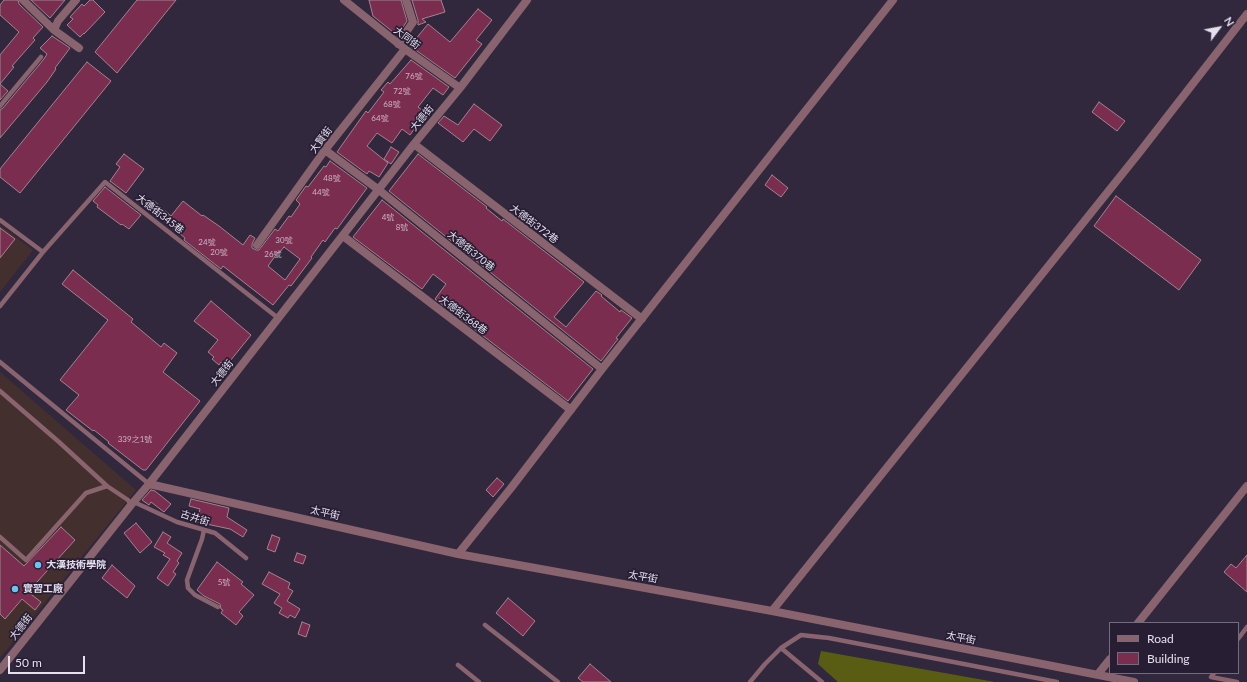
<!DOCTYPE html>
<html>
<head>
<meta charset="utf-8">
<style>
  body { margin:0 }
  #map { position:relative; width:1247px; height:682px; overflow:hidden; background:#31283e; font-family:Lato,sans-serif }
  canvas { display:block }
  .legend { position:absolute; left:1109px; top:622px; width:130px; height:52px; box-sizing:border-box; background:#271e34; border:1px solid #736c7e; margin:0; padding:5px 7px; list-style:none; font-size:12px; color:#e5e0ee }
  .legend li { display:flex; align-items:center; gap:8px; height:20px }
  .legend b { width:20px; border:1px solid #736c7e }
  .north { position:absolute; left:1199px; top:8px; width:40px; height:40px; -webkit-text-stroke:3px #271e34; paint-order:stroke; rotate:58deg; font-size:11px; font-weight:700; line-height:16px; text-align:center; color:#e5e0ee }
  .north::after { content:''; display:block; margin:auto; width:14px; height:18px; background:#e5e0ee; clip-path:polygon(50% 0,100% 100%,50% 72%,0 100%) }
  .scale { position:absolute; left:8px; top:656px; width:77px; height:18px; box-sizing:border-box; border:2px solid #e5e0ee; border-top:0; padding-left:5px; font-size:12px; line-height:14px; white-space:nowrap; color:#e5e0ee; -webkit-text-stroke:3px #271e34; paint-order:stroke }
</style>
</head>
<body>
<div id="map">
<canvas width="1247" height="682"></canvas>
<ul class="legend">
<li><b style="height:5px;background:#89636d"></b>Road</li>
<li><b style="height:11px;background:#7b2d50"></b>Building</li>
</ul>
<div class="north">N</div>
<div class="scale">50 m</div>
</div>
<script>
const context = document.querySelector('canvas').getContext('2d');
context.lineJoin = 'round';
function fill(path, color) {
  context.fillStyle = color;
  context.fill(path, 'evenodd');
}
function poly(rows) {
  const path = new Path2D();
  for (const r of rows) {
    path.moveTo(r[0], r[1]);
    for (let i = 2; i < r.length; i += 2) path.lineTo(r[i], r[i + 1]);
  }
  return path;
}
function trace(path, color, width, dash) {
  context.strokeStyle = color;
  context.lineWidth = width;
  context.lineCap = dash ? 'butt' : 'round';
  context.setLineDash(dash || []);
  context.stroke(path);
}
function write(font, color, halo, rows, align = 'center') {
  context.font = font + ' Lato,"Noto Sans TC",sans-serif';
  context.lineWidth = 3.5;
  context.setLineDash([]);
  context.textBaseline = 'middle';
  context.strokeStyle = halo;
  context.fillStyle = color;
  for (const [text, x, y, turn = 0] of rows) {
    context.save();
    context.translate(x, y);
    context.rotate((+turn || 0) * Math.PI / 180);
    context.textAlign = isNaN(turn) ? turn : align;
    if (halo) context.strokeText(text, 0, 0);
    context.fillText(text, 0, 0);
    context.restore();
  }
}
fill(poly([
  [0,225,33,250,0,292],
  [0,372,136,490,0,658]
]), '#432f2d');
fill(poly([
  [821,651,995,682,838,682,818,664]
]), '#595d13');
const building = poly([
  [4,0,18,0,19,4,43,27,33,38,35,40,12,66,14,67,0,84,8,91,0,100,0,55,19,32,0,15,0,5,4,0],
  [31,0,65,0,50,18,31,0],
  [90,0,93,0,105,12,84,34,84,33,80,37,67,25,73,19,70,17,82,4,84,6,90,0],
  [137,0,176,0,117,73,95,52,137,0],
  [369,0,401,0,407,21,401,30,393,32,373,16,369,0],
  [412,0,441,0,445,12,422,19,426,22,418,25,418,20,412,0],
  [478,9,492,20,476,40,482,44,455,78,410,46,428,24,450,42,478,9],
  [52,36,70,48,55,68,56,69,47,82,0,138,0,110,3,108,44,59,47,54,40,48,52,36],
  [411,60,449,87,443,95,433,88,418,107,426,113,410,135,402,129,392,143,377,133,367,146,388,163,379,177,369,171,367,174,337,152,366,111,368,113,384,92,381,90,388,82,390,84,411,60],
  [87,62,111,81,20,193,0,177,0,169,87,62],
  [1099,102,1125,121,1117,131,1092,112,1099,102],
  [474,104,502,125,490,141,474,129,463,142,438,123,444,116,458,125,474,104],
  [391,147,399,152,391,164,384,159,391,147],
  [124,154,144,169,126,193,110,181,120,167,116,164,124,154],
  [418,154,487,207,486,208,502,221,503,219,584,282,554,317,566,327,596,291,602,295,601,296,620,312,621,310,632,318,616,338,618,339,601,361,389,191,418,154],
  [330,161,367,188,337,229,335,228,325,242,323,240,311,257,312,258,291,286,289,285,273,305,223,266,221,269,184,240,185,238,147,207,153,200,171,216,183,201,202,216,203,215,219,226,243,245,250,235,255,238,252,244,252,248,256,250,259,250,275,229,278,231,289,216,291,217,300,204,296,200,306,186,308,187,324,166,326,167,330,161],
  [284,247,300,259,285,280,268,266,278,252,279,253,284,247],
  [772,175,788,188,781,197,765,185,772,175],
  [105,187,141,215,129,229,122,224,121,225,97,207,98,205,93,201,105,187],
  [1116,196,1201,260,1179,290,1094,226,1116,196],
  [382,200,593,369,568,401,435,299,446,284,433,274,422,289,353,237,382,200],
  [0,228,15,239,0,258,0,228],
  [73,270,133,319,131,322,161,347,164,343,177,353,163,372,200,401,146,470,143,470,108,443,109,442,94,430,93,431,66,410,79,395,60,380,108,320,62,284,73,270],
  [211,301,251,335,226,366,221,362,219,365,212,359,214,357,208,352,218,340,194,321,211,301],
  [497,478,504,484,493,497,486,490,497,478],
  [151,490,155,491,171,504,164,512,151,502,149,505,142,500,151,490],
  [191,499,229,508,227,517,247,530,243,537,230,529,197,522,200,509,189,506,191,499],
  [136,523,152,542,140,553,124,533,136,523],
  [61,527,75,540,28,592,41,602,35,610,22,599,5,619,0,614,0,545,24,566,61,527],
  [163,532,171,537,167,543,182,553,177,561,179,563,173,572,176,574,168,586,157,578,170,559,163,555,165,553,154,547,163,532],
  [272,535,280,538,275,552,267,549,272,535],
  [297,553,306,556,303,564,294,561,297,553],
  [1247,555,1247,592,1224,572,1231,564,1236,568,1247,555],
  [217,562,243,582,241,584,254,595,239,612,243,616,236,625,221,613,223,610,221,609,220,604,204,596,197,590,217,562],
  [112,565,135,586,127,598,102,578,112,565],
  [269,572,290,583,288,588,293,591,287,601,300,609,295,618,290,615,288,618,279,613,282,608,274,603,280,594,262,584,269,572],
  [508,598,535,621,523,636,496,613,508,598],
  [302,622,310,625,306,637,298,634,302,622],
  [590,664,611,682,583,682,578,678,590,664]
]);
fill(building, '#7b2d50');
trace(building, '#a2838e', 1);
trace(poly([
  [0,106,41,57],
  [0,220,43,252],
  [0,306,43,252,105,182,278,318],
  [0,362,149,484],
  [0,391,59,442,107,486,128,500,131,505],
  [134,502,177,522,215,533,246,558],
  [204,530,202,539,187,580,188,588,195,595,218,607],
  [0,537,26,560,86,493,107,486],
  [485,625,558,682],
  [1238,639,1247,627],
  [781,648,822,682],
  [458,665,479,682],
  [1214,673,1211,677,1237,682],
  [750,682,765,664,781,648,801,635,829,638,1057,682]
]), '#89636d', 4.5);
trace(poly([
  [23,0,54,30,79,48],
  [344,0,405,49,460,88],
  [54,30,58,21,76,0],
  [398,44,413,22,406,0],
  [414,144,642,319],
  [325,150,379,190,602,369],
  [343,236,571,410],
  [257,245,325,150,405,49],
  [149,484,458,554,772,611,1134,682],
  [458,554,511,488,602,369,893,0],
  [772,611,1139,153,1247,14],
  [1138,623,1247,486],
  [0,670,131,505,149,484,414,144,460,88,527,0],
  [1098,674,1110,659]
]), '#89636d', 8);
for (const [x, y, r, color] of [
  [38,565,4,"#68c4f0"],
  [15,589,4,"#68c4f0"]
]) {
  const dot = new Path2D();
  dot.arc(x, y, r, 0, 2 * Math.PI);
  context.fillStyle = color;
  context.fill(dot);
  trace(dot, '#271e34', 1.5);
}
write('8px', '#cab3c6', null, [
  ["76號",414,76],
  ["72號",402,91],
  ["68號",392,104],
  ["64號",380,118],
  ["48號",332,178],
  ["44號",321,192],
  ["4號",388,217],
  ["8號",402,227],
  ["30號",284,240],
  ["24號",207,242],
  ["20號",219,252],
  ["26號",273,254],
  ["339之1號",135,439],
  ["5號",224,582]
]);
write('10px', '#e5e0ee', '#271e34', [
  ["大同街",407,38,37],
  ["大德街",422,118,-51],
  ["大賢街",321,140,-53],
  ["大德街345巷",160,214,38],
  ["大德街372巷",534,224,37],
  ["大德街370巷",471,251,39],
  ["大德街368巷",463,315,37],
  ["大德街",222,373,-52],
  ["太平街",325,513,13],
  ["古井街",195,518,18],
  ["太平街",643,577,10],
  ["大德街",21,627,-52],
  ["太平街",961,638,11]
]);
write('bold 10px', '#e5e0ee', '#271e34', [
  ["大漢技術學院",46,565],
  ["實習工廠",23,589]
], 'left');
</script>
</body>
</html>
